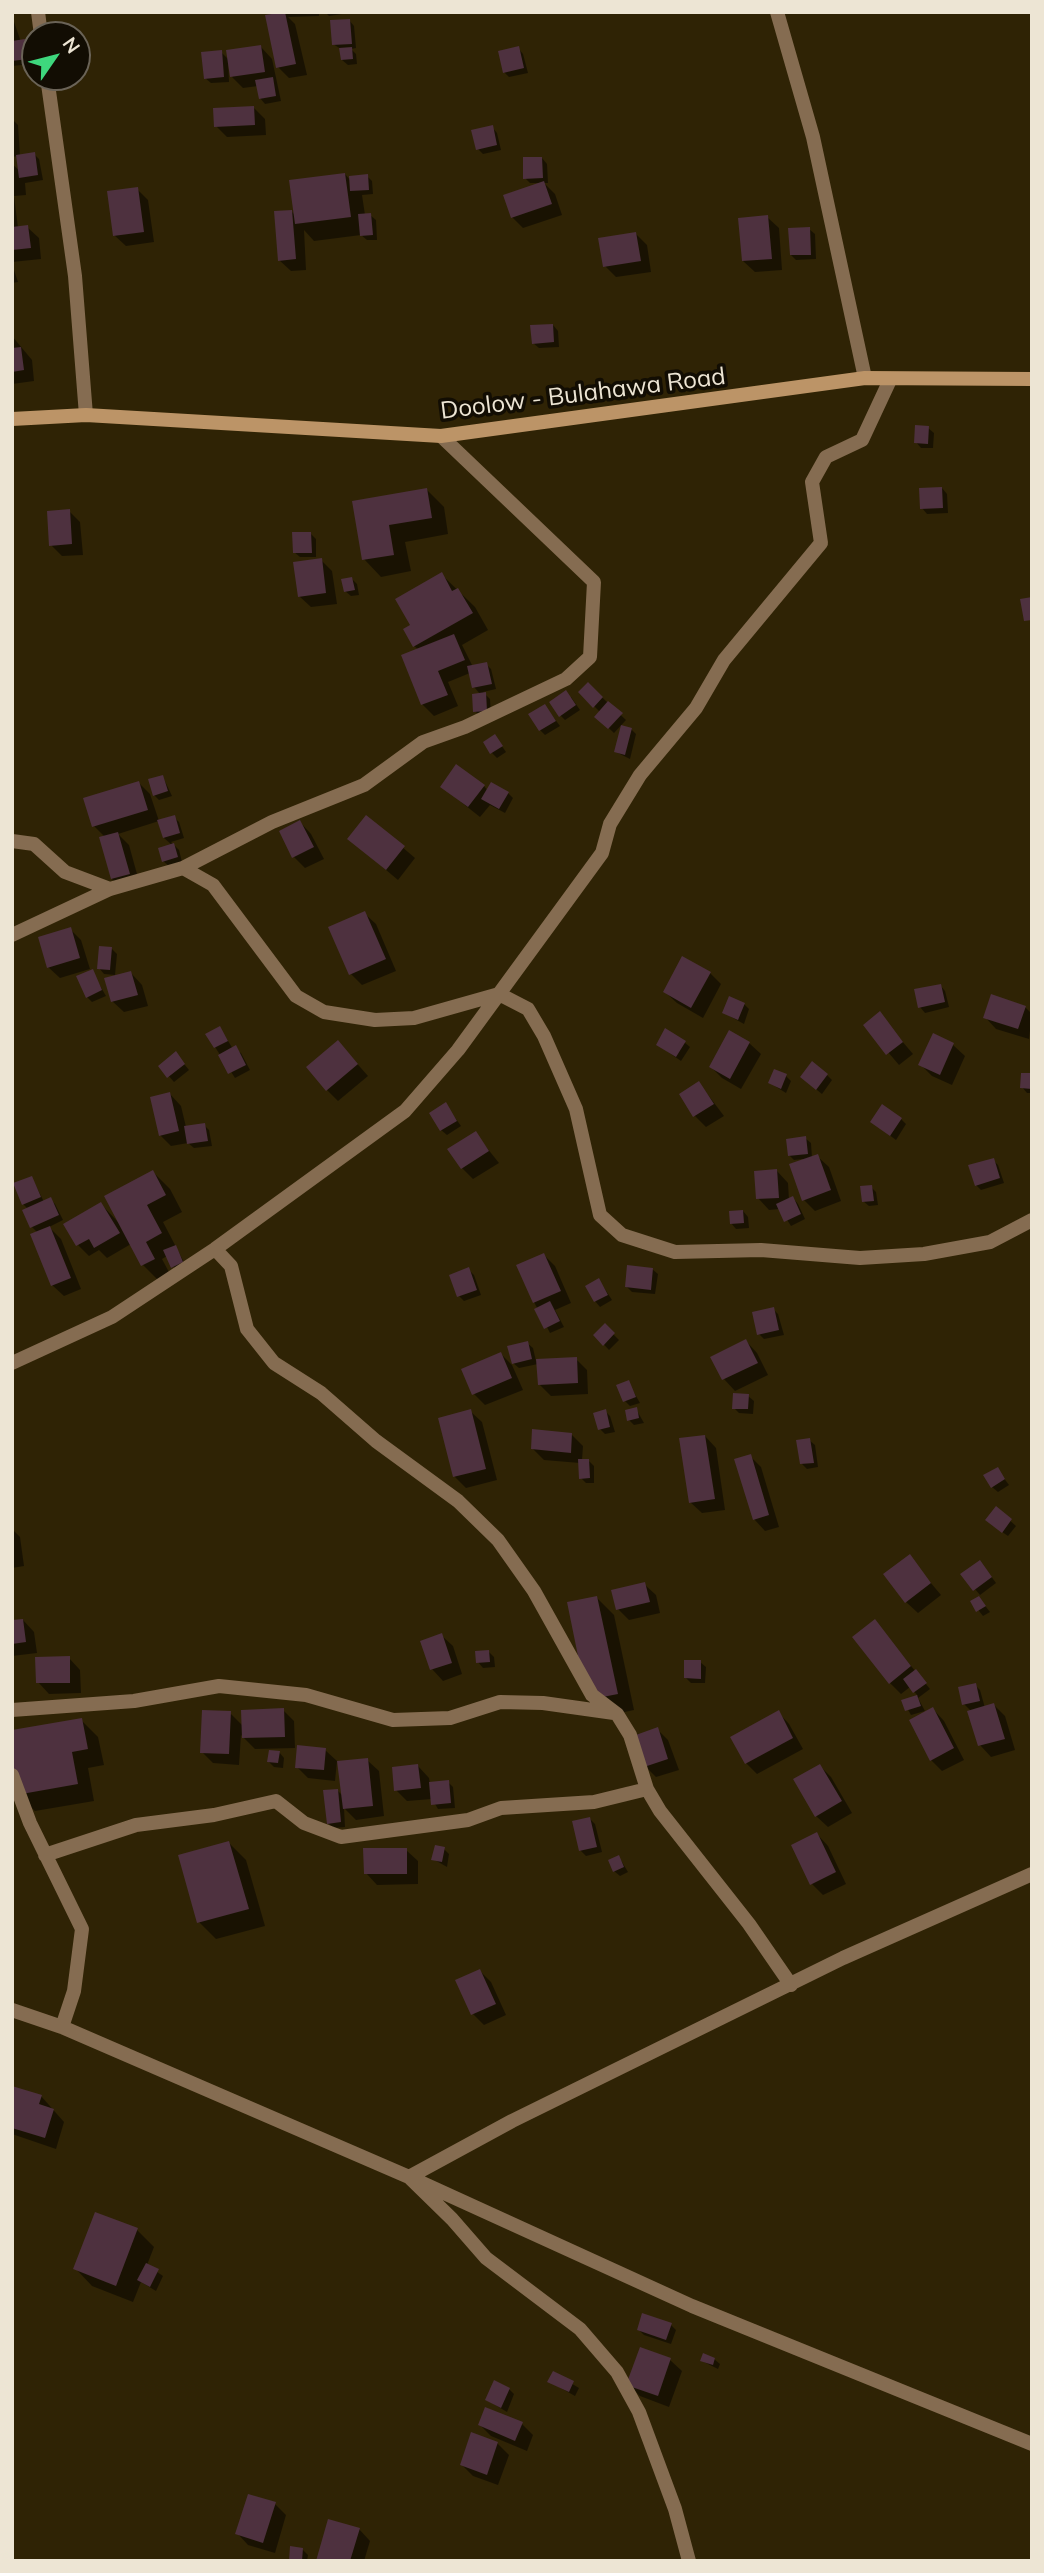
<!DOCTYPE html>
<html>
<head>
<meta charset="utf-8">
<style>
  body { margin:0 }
  #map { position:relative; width:1044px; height:2573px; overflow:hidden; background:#2f2305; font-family:Mulish,sans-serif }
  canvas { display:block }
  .frame { position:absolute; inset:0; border:14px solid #ede5d4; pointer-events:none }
  .north { position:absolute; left:21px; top:21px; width:70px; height:70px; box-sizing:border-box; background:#120d03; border:2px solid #6a6357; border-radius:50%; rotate:55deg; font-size:19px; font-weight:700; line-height:28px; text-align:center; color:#ede5d4 }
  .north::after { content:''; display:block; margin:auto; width:24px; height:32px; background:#3ed77d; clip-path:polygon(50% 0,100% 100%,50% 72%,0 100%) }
</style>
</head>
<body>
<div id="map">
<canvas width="1044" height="2573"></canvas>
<div class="frame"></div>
<div class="north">N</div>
</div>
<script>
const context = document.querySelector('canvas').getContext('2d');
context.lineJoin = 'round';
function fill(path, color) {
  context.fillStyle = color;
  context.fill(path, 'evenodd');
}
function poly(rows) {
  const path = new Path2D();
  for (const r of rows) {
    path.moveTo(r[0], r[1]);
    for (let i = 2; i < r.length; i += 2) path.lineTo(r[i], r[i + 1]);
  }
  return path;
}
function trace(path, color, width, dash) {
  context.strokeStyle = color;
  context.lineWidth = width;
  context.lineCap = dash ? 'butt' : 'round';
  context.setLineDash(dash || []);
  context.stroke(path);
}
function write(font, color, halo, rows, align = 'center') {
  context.font = font + ' Mulish,sans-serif';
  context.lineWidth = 7;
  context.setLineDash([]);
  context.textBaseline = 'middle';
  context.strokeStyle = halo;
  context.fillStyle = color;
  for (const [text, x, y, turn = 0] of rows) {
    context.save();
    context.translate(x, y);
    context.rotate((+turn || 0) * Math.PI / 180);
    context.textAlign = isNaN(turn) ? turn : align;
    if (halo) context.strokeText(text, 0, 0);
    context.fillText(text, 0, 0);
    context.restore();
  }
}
fill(poly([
  [271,12,319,12,319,16,288,17,295,24,307,75,289,78,278,67,274,15],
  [325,12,355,12,329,16],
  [12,16,21,42,30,46,32,64,12,66],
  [349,20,354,26,356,48,351,49,356,54,357,64,348,65,342,60,341,49,333,44],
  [261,47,272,59,281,101,265,104,260,98,258,86,243,88,232,77],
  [518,48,523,54,528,73,509,77,504,72],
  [221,52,228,59,229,82,211,83,205,78],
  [254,108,265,119,266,135,227,137,216,126],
  [12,119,18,125,20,156,34,154,39,159,43,180,25,183,26,195,14,196,18,228,27,227,39,238,41,259,12,262,12,164,20,171,18,156,12,157],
  [492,127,497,133,501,150,483,154,478,149],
  [542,158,547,164,548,183,544,183,555,194,562,215,523,228,512,217,541,183,530,183,525,178],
  [345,174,351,181,367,176,372,181,373,194,362,195,365,215,370,215,376,220,377,240,367,240,361,235,314,241,304,230,306,270,291,271,279,260,292,212,296,216],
  [137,189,148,200,154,242,126,246,114,235],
  [767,217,779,228,782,270,755,272,743,261],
  [809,229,815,234,816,259,796,260,791,255],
  [635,233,647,245,651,272,616,277,605,266],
  [12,264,18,282,12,283],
  [553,325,558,331,559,347,539,348,533,343],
  [12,336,32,360,34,381,12,384],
  [928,428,934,433,933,448,921,448,916,442],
  [942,488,947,494,948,513,927,514,922,508],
  [427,490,444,507,448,534,405,542,411,571,381,577,364,559,354,502],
  [69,511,80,522,83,555,62,556,51,545],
  [311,534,316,539,316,557,300,557,294,552],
  [321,560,332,571,337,604,311,607,299,596],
  [441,574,475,607,488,630,462,645,473,667,486,664,491,669,496,689,483,692,490,699,491,715,480,716,475,711,481,695,474,687,470,673,448,682,458,706,434,716,422,704,419,650,414,646,412,625],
  [352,579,357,584,359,595,351,596,345,591],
  [588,684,626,720,614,733,596,716,600,712,580,692],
  [571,697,580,710,565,720,560,715],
  [545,706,560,726,545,735,540,730],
  [631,729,636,734,630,759,616,752],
  [495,736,506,752,497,758,492,753],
  [163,777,172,796,159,800,154,795],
  [139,783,150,794,159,821,118,834,129,845,140,885,123,890,112,879,105,837,94,826],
  [484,786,488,791,508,793,513,798,505,813,490,805,480,817,442,787],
  [174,817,179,822,184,838,171,842,179,850,182,862,169,866,163,861,172,845,164,838],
  [367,817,415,858,398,880,349,839],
  [300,822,311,834,324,859,305,868,294,857],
  [364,913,376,924,396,971,362,985,351,974],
  [70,929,81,940,90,969,60,978,48,967],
  [112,949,117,954,115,975,104,974,99,968],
  [92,972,106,996,92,1002,87,997],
  [131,973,142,985,148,1006,124,1012,112,1001],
  [710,973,721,984,703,1018,677,1003,665,992],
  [940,985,945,991,949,1007,925,1013,920,1007],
  [744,1004,749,1009,744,1024,724,1013],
  [1025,1007,1032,1014,1029,1039,996,1029,985,1017],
  [879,1014,913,1054,899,1065,865,1025],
  [220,1028,233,1049,241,1053,250,1070,235,1078,215,1047],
  [933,1035,953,1045,965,1056,952,1085,932,1076,921,1065],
  [338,1042,368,1076,338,1101,327,1090],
  [684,1042,690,1047,681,1061,658,1045],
  [749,1043,761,1054,741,1089,722,1078,711,1067],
  [180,1059,189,1070,174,1082,160,1066],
  [827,1075,832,1080,822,1094,807,1082],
  [1032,1075,1032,1093,1027,1093,1022,1087],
  [786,1076,791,1081,786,1093,770,1083],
  [699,1083,724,1116,706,1127,695,1116],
  [170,1094,181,1106,186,1127,204,1125,209,1130,212,1146,194,1148,188,1143,171,1146,160,1135],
  [446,1105,461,1126,447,1135,441,1130],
  [901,1119,906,1124,896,1140,872,1122],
  [475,1133,499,1163,473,1179,462,1168],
  [805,1138,811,1143,812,1158,817,1156,829,1167,841,1201,815,1211,804,1200,803,1159,794,1160,789,1155],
  [993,1160,998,1165,1004,1183,981,1190,976,1185],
  [777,1171,788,1183,789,1200,793,1198,798,1204,805,1219,791,1226,780,1209,769,1210,758,1198],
  [153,1172,170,1189,182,1212,163,1222,187,1268,177,1272,167,1256,162,1259,171,1276,160,1282,143,1265,131,1244,107,1258,99,1250,89,1256,78,1245,101,1204,118,1222],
  [32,1178,44,1202,50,1199,55,1204,63,1220,49,1227,61,1239,81,1289,64,1296,52,1285,38,1233,32,1227,28,1209,23,1204],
  [871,1187,876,1192,878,1205,869,1206,863,1201],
  [743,1211,748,1217,749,1228,736,1229,731,1223],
  [544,1255,555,1266,571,1303,555,1310,564,1327,550,1333,534,1302],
  [652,1269,658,1274,655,1294,632,1292,627,1287],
  [469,1270,474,1275,481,1295,464,1301,459,1296],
  [599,1280,612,1300,600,1307,595,1301],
  [773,1309,778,1314,784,1335,764,1339,759,1334],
  [605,1326,619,1340,609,1350,595,1335],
  [746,1341,757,1353,768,1375,735,1391,724,1379,713,1358],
  [527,1343,533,1348,536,1361,576,1359,587,1370,588,1394,551,1396,539,1384,538,1364,519,1368,513,1363],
  [501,1354,512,1365,523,1390,485,1405,474,1394],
  [628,1382,640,1403,630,1406,625,1401],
  [748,1396,754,1401,753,1414,739,1413,734,1408],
  [636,1409,644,1423,634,1425,629,1420],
  [470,1411,482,1422,497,1480,466,1488,455,1477],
  [605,1411,610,1416,615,1432,605,1434,600,1429],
  [572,1435,583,1446,582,1460,588,1460,594,1466,594,1483,586,1483,581,1478,580,1463,544,1460,533,1449],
  [705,1436,716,1448,725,1510,702,1513,690,1502],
  [809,1440,815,1445,818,1467,807,1469,802,1464],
  [750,1456,761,1467,779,1527,765,1531,754,1519],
  [997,1469,1009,1485,998,1492,992,1487],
  [996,1508,1016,1526,1008,1536,992,1525],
  [12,1529,20,1537,24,1566,12,1568],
  [909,1557,941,1595,918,1613,906,1602],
  [985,1568,996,1583,980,1595,963,1575],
  [644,1584,656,1595,660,1613,629,1620,618,1609],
  [597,1598,614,1615,634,1710,606,1716],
  [979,1598,990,1612,983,1616,972,1602],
  [23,1620,34,1632,37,1653,12,1656,12,1622],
  [874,1621,930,1689,918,1698,925,1711,911,1715,903,1701,918,1696,910,1687,901,1694,890,1683],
  [441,1635,453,1646,462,1674,443,1681,432,1669],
  [489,1652,494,1657,495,1667,483,1668,478,1662],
  [69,1658,80,1670,81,1693,49,1694,38,1682],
  [700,1662,706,1667,705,1683,691,1683,686,1678],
  [975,1685,980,1690,985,1708,994,1705,1005,1716,1015,1750,991,1757,980,1745,972,1712,964,1704],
  [933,1709,944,1721,964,1760,942,1771,931,1760],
  [283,1710,294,1721,295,1748,255,1749,241,1735,239,1765,213,1763,202,1752,230,1713,243,1726],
  [778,1712,789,1724,803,1749,757,1774,746,1763],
  [81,1720,98,1737,104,1765,88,1768,94,1801,35,1811,17,1794],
  [657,1729,668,1740,679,1770,656,1777,645,1766],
  [325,1750,337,1761,335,1781,308,1778,297,1767],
  [279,1752,284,1758,283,1768,274,1767,269,1762],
  [367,1760,379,1771,384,1816,356,1820,344,1808,345,1827,333,1828,328,1823,338,1791,343,1796],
  [418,1766,429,1778,430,1784,448,1782,453,1787,455,1808,438,1809,432,1799,407,1801,396,1790],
  [820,1766,831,1777,852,1813,828,1827,816,1816],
  [590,1819,595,1824,602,1852,586,1856,580,1850],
  [817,1834,828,1846,846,1884,823,1895,812,1884],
  [229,1843,246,1860,265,1926,216,1939,199,1922],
  [444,1849,449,1854,447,1867,433,1859],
  [406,1850,418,1861,418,1884,377,1885,366,1873],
  [619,1857,628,1872,620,1876,614,1871],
  [480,1971,491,1982,506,2015,484,2025,473,2014],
  [12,2091,41,2096,64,2122,56,2149,12,2134],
  [137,2230,154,2247,147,2265,163,2276,156,2291,141,2282,133,2302,92,2286,75,2268],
  [671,2325,676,2330,671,2344,644,2335,639,2330],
  [714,2359,720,2364,718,2369,702,2361],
  [670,2360,682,2371,669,2407,640,2396,629,2385],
  [554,2373,579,2388,575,2396,550,2382],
  [509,2389,514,2394,507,2412,487,2400],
  [522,2424,533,2435,527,2451,491,2436,480,2425],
  [497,2443,509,2455,498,2485,473,2476,462,2465],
  [275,2504,286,2515,275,2553,248,2545,237,2533],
  [359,2529,370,2541,364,2561,318,2561],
  [302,2549,308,2555,307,2561,290,2561]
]), '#0007');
fill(poly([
  [285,12,296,64,276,68,265,15],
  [350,19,352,44,332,45,330,20],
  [25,39,28,59,12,61,12,41],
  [261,45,265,72,230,77,226,50],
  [519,46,524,68,503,73,498,51],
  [352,47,353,59,341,60,339,48],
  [222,50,224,77,204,79,201,52],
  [273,77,276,96,259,99,255,80],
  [254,106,255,125,214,127,213,108],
  [493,125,497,145,476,150,471,130],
  [35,152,38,175,19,178,16,155],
  [523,157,542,157,543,178,523,179],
  [345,173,351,217,295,224,289,180],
  [368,174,369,190,350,191,349,176],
  [544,181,552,204,511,218,503,195],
  [138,187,144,232,113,236,107,191],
  [292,210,296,259,278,261,274,211],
  [371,213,373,235,360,236,358,214],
  [768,215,772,259,742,261,738,218],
  [28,225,31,248,12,250,12,227],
  [810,227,811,255,790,255,788,228],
  [636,232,641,261,603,267,598,238],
  [553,324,554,342,532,344,530,325],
  [21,347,24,370,12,372,12,348],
  [915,425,929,426,928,444,914,443],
  [942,487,943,508,920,509,919,488],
  [427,488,432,518,389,525,394,555,362,560,352,501],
  [70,509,72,544,49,546,47,511],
  [292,532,311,532,312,553,293,553],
  [322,558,326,593,298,597,293,562],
  [442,572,452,591,458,588,473,613,413,647,403,629,410,625,395,599],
  [352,577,355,590,344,592,341,579],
  [1032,597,1032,620,1024,621,1020,599],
  [454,634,465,660,438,671,448,695,421,705,401,655],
  [487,662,492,684,472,688,467,666],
  [588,682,603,697,593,708,578,692],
  [566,690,576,705,559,717,549,702],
  [486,692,487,711,473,712,472,694],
  [608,701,623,713,608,729,594,717],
  [545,704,556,721,539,731,528,714],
  [621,725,632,728,625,755,614,752],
  [495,734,503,746,490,754,483,742],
  [456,764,485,785,468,807,440,787],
  [163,775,168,791,153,796,148,779],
  [139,781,148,810,92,827,83,798],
  [491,782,509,792,499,809,481,799],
  [175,815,180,833,163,838,157,820],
  [366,815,405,846,386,870,347,839],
  [300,820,314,847,292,858,279,831],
  [118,832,130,874,111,879,99,837],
  [174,843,178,857,162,862,158,848],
  [365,911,386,959,349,975,328,927],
  [71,927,80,958,47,968,38,937],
  [99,946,112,947,110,970,97,969],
  [682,956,711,972,691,1008,663,992],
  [93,969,102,990,86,998,76,976],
  [131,971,138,995,111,1002,104,978],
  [941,984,945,1002,918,1008,914,989],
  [991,994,1026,1006,1018,1029,983,1018],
  [729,996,745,1003,738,1020,722,1013],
  [880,1011,903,1042,886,1055,863,1025],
  [220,1026,228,1041,214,1048,205,1034],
  [665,1028,686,1041,676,1057,656,1045],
  [729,1030,750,1042,730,1079,709,1067],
  [933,1033,954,1043,940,1075,918,1065],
  [338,1040,358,1064,326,1091,306,1067],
  [236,1045,246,1065,228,1074,218,1055],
  [176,1051,185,1064,167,1078,158,1066],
  [812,1061,828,1074,816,1090,800,1077],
  [774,1069,787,1074,781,1089,768,1083],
  [1021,1073,1032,1073,1032,1089,1020,1088],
  [699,1081,714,1104,693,1117,679,1094],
  [170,1092,179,1131,159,1136,150,1097],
  [446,1102,457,1121,440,1131,429,1113],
  [882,1104,902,1118,890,1136,870,1122],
  [205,1123,208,1141,187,1144,184,1126],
  [476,1131,489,1151,461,1169,447,1149],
  [806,1136,808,1154,788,1156,786,1139],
  [818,1154,831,1190,802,1201,789,1164],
  [994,1158,1000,1178,975,1186,968,1165],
  [777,1169,779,1198,756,1199,754,1171],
  [153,1170,166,1195,147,1205,162,1233,146,1242,155,1259,141,1266,104,1196],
  [32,1176,41,1197,22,1205,13,1183],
  [872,1185,874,1201,862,1202,860,1186],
  [793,1196,801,1214,784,1222,776,1204],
  [51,1197,59,1215,30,1228,22,1210],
  [101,1202,120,1233,94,1248,89,1239,76,1246,63,1224],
  [743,1210,744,1223,730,1224,729,1211],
  [50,1226,71,1278,51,1286,30,1234],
  [176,1245,183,1262,171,1268,163,1250],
  [544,1253,561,1291,533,1303,516,1265],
  [627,1265,653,1268,651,1290,625,1287],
  [469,1267,477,1290,457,1297,449,1275],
  [599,1278,608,1295,594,1302,585,1286],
  [550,1301,560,1321,544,1329,534,1309],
  [774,1307,779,1330,757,1335,752,1312],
  [605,1323,615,1333,603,1346,593,1335],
  [746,1339,758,1363,722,1380,710,1357],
  [528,1341,532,1359,512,1364,507,1346],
  [501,1352,512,1378,472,1395,461,1369],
  [577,1357,578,1383,538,1385,536,1359],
  [629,1380,636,1397,623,1402,616,1385],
  [733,1393,749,1394,748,1409,732,1409],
  [637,1407,639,1418,627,1421,625,1410],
  [471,1409,486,1469,453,1477,438,1418],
  [606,1409,610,1427,598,1430,593,1413],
  [532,1429,572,1433,571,1453,531,1449],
  [705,1435,715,1499,689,1503,679,1438],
  [810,1438,814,1463,800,1464,796,1440],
  [751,1454,769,1515,753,1520,734,1459],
  [578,1459,589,1459,590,1478,579,1479],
  [998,1467,1005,1479,991,1488,983,1475],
  [996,1506,1012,1519,1002,1533,985,1520],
  [910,1554,931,1583,905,1603,883,1574],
  [980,1560,992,1577,973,1591,960,1574],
  [645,1582,650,1602,616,1610,611,1590],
  [597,1596,618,1694,587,1700,567,1602],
  [979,1596,986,1606,976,1612,970,1601],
  [23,1619,26,1642,12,1644,12,1620],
  [875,1619,911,1666,889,1684,852,1637],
  [442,1633,452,1663,430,1670,420,1641],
  [489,1650,490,1662,476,1663,475,1651],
  [70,1656,70,1683,36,1683,35,1657],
  [684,1660,701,1660,701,1679,684,1678],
  [916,1669,927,1683,913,1693,903,1679],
  [976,1683,980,1701,962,1705,958,1687],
  [917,1695,921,1706,905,1711,901,1700],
  [994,1703,1005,1739,978,1746,967,1711],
  [933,1707,954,1748,930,1761,909,1720],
  [284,1708,285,1737,242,1738,241,1710],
  [202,1710,231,1711,229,1754,200,1753],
  [779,1710,793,1738,745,1764,730,1737],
  [82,1718,88,1749,72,1752,78,1784,16,1795,12,1776,12,1730],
  [658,1727,668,1759,644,1767,633,1736],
  [297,1745,326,1748,324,1770,295,1768],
  [269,1750,280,1751,278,1763,267,1762],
  [368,1758,373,1806,343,1809,337,1761],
  [418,1764,421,1788,394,1791,392,1767],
  [820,1764,842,1801,815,1817,793,1779],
  [449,1780,451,1803,431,1805,429,1782],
  [338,1789,341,1822,327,1824,323,1790],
  [590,1817,597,1847,579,1851,572,1821],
  [817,1832,836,1872,810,1885,791,1845],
  [229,1841,249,1909,197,1923,178,1855],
  [435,1845,445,1847,442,1862,431,1860],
  [363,1848,407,1848,407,1874,364,1874],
  [619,1855,624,1867,613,1872,608,1860],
  [480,1969,496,2004,471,2015,455,1980],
  [12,2086,42,2095,39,2104,54,2109,45,2138,12,2128],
  [95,2212,138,2228,116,2286,73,2269],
  [146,2263,159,2269,150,2287,137,2280],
  [642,2313,672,2323,666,2340,637,2330],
  [640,2347,671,2358,658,2396,626,2385],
  [703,2353,715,2358,713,2365,700,2361],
  [553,2371,574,2381,569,2392,547,2382],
  [494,2380,510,2388,501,2408,485,2400],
  [485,2407,523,2422,515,2441,478,2425],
  [471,2432,498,2442,487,2475,460,2465],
  [248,2494,276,2502,263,2543,235,2534],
  [328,2519,360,2528,350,2561,316,2561],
  [290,2546,303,2548,302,2561,289,2561]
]), '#4e313f');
trace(poly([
  [38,12,41,35],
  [777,12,813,137,865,378],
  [47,77,75,276,86,415],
  [12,841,34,844,65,872,110,889],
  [183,868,213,885,296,996,324,1012,375,1020,414,1018,499,994,528,1009,544,1036,576,1109,600,1215,622,1235,675,1252,761,1250,860,1258,924,1254,990,1242,1032,1220],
  [12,935,110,889,183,868,272,822,364,785,423,742,465,727,566,679,590,657,594,582,441,436],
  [215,1249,231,1266,247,1329,274,1363,321,1393,376,1441,458,1501,498,1540,534,1591,592,1695,617,1714,630,1735,647,1789,660,1811,749,1924,791,1985],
  [12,1363,112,1317,215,1249,405,1111,458,1050,602,853,610,824,640,775,696,708,724,660,821,543,812,482,826,457,862,440,890,380],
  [12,1710,134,1701,219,1686,306,1695,393,1720,450,1718,500,1702,543,1703,614,1713],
  [12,1775,30,1823,82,1929,74,1991,62,2027],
  [45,1855,136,1825,214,1815,276,1801,304,1823,341,1837,468,1820,501,1808,594,1802,647,1789],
  [12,2010,62,2027,409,2177,692,2306,1032,2444],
  [689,2561,675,2509,639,2412,617,2372,580,2329,486,2258,452,2219,409,2177,512,2121,843,1958,1032,1874]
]), '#856c51', 14);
trace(poly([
  [12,419,86,415,441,436,865,378,1032,379]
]), '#bc9467', 14);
write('24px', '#ede5d4', '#120d03', [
  ["Doolow - Bulahawa Road",583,394,-7]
]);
</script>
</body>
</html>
